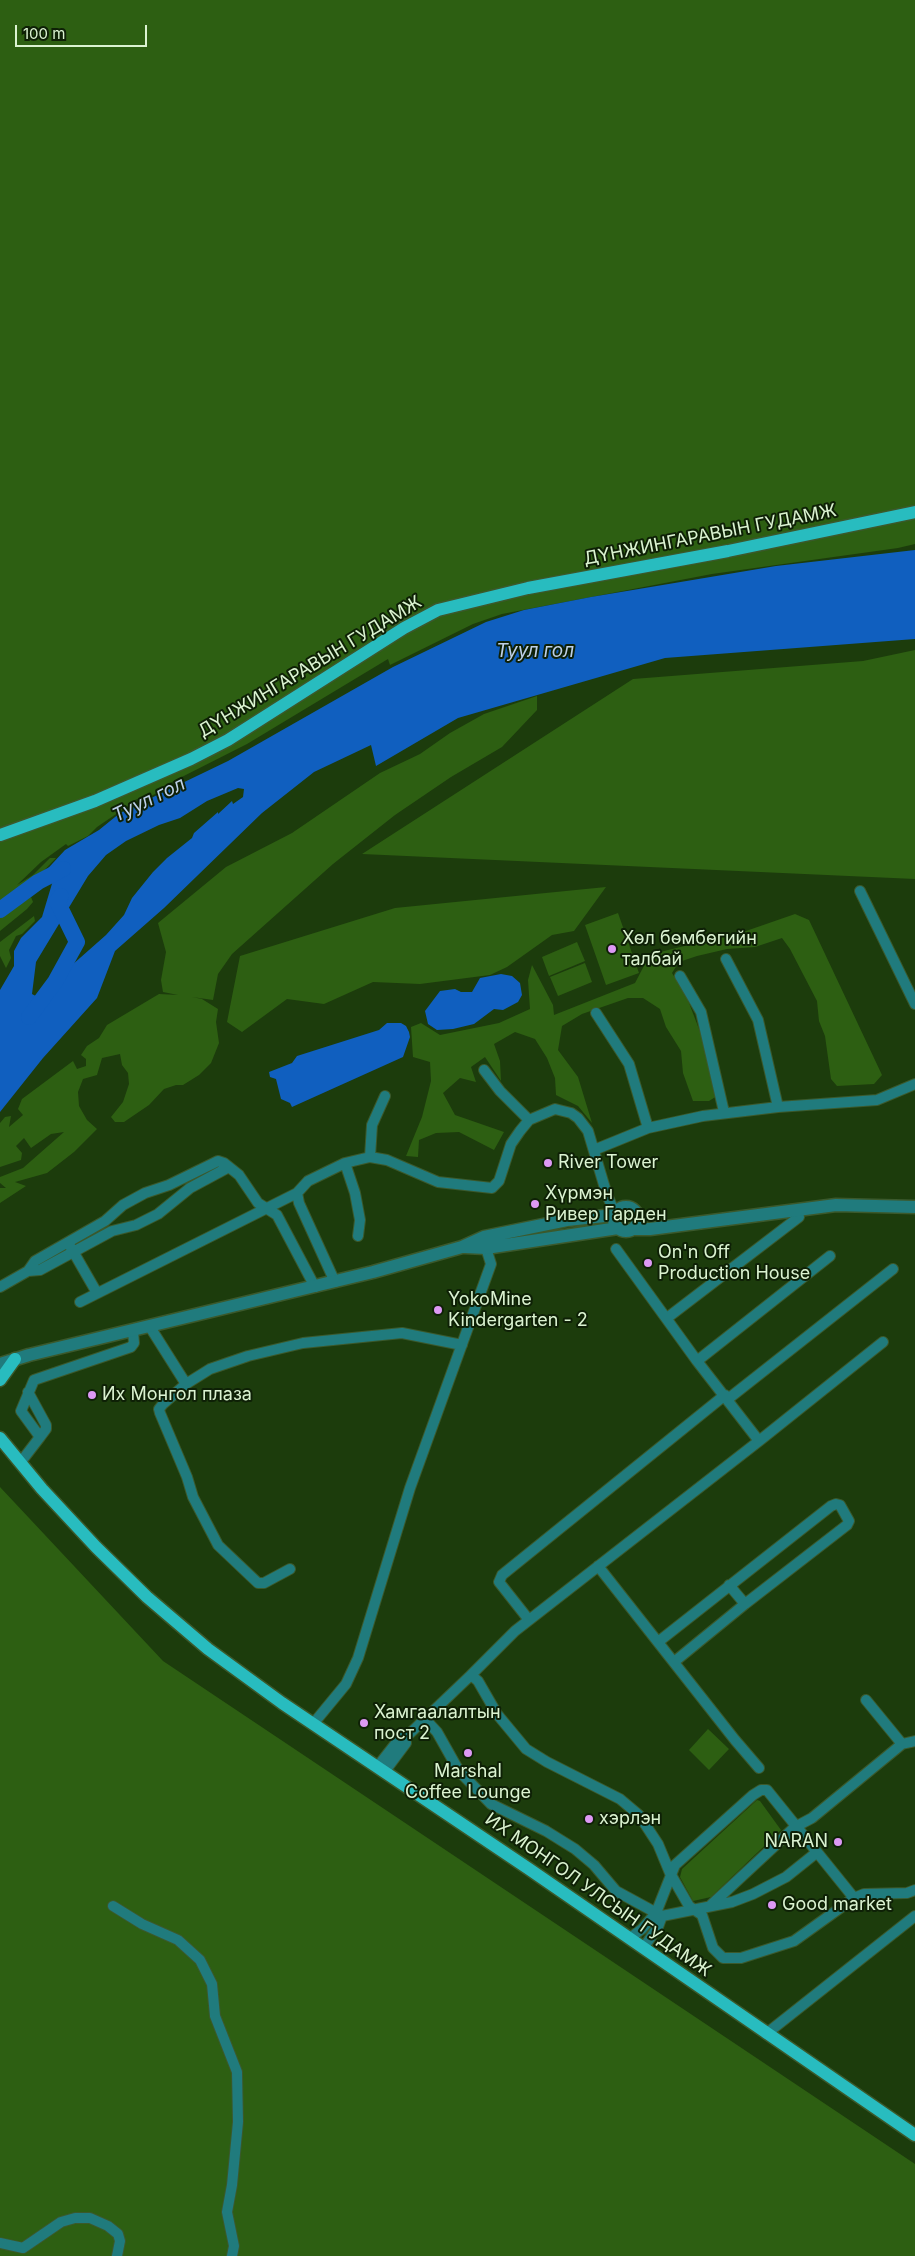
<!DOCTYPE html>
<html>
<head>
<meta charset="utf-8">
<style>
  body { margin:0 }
  #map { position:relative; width:915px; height:2256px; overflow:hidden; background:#1c3c0c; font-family:Inter,sans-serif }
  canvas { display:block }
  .scale { position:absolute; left:15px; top:25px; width:132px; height:22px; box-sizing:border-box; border:2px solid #dbf3d1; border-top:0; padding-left:6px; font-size:15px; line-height:18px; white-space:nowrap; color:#dbf3d1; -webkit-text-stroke:4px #0e2006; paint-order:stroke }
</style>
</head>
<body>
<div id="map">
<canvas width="915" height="2256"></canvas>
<div class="scale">100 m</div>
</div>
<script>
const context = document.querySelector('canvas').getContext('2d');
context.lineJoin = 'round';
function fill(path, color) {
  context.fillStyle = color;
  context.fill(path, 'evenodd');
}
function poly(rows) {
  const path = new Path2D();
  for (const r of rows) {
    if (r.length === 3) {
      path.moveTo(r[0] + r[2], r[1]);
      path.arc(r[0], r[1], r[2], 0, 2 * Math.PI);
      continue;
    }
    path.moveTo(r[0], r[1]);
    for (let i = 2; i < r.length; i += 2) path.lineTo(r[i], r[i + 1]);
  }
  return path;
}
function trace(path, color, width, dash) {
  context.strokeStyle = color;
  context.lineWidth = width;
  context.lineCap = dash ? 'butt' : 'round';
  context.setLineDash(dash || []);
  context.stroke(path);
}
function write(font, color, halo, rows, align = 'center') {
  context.font = font + ' Inter,sans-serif';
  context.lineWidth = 4;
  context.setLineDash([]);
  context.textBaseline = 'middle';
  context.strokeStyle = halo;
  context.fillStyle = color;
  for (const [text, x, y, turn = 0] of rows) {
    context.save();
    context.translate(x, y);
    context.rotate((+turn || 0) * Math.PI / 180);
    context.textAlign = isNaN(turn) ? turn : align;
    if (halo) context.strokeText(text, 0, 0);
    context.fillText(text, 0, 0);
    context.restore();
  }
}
fill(poly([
  [0,0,915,0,915,544,898,548,712,574,502,614,473,624,390,665,388,659,247,744,166,785,165,789,143,800,137,799,129,803,128,806,97,827,88,836,68,846,66,844,41,862,17,885,33,875,50,858,56,858,30,885,0,906],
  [915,650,915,879,362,854,633,679,863,661],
  [537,696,537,710,502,747,451,777,395,815,333,864,232,954,218,974,213,1000,192,997,202,999,218,1009,216,1022,219,1043,211,1063,199,1075,183,1085,176,1085,164,1089,149,1105,124,1122,115,1122,111,1117,123,1102,129,1084,128,1073,122,1065,120,1054,102,1058,97,1075,83,1079,78,1092,79,1106,87,1120,97,1129,74,1152,47,1173,15,1182,26,1186,0,1203,0,1188,6,1188,0,1183,0,1177,23,1168,64,1132,51,1134,31,1148,24,1138,16,1146,22,1153,21,1160,0,1167,0,1123,5,1117,11,1116,9,1127,23,1115,18,1109,22,1099,73,1061,77,1069,86,1066,86,1059,81,1055,87,1046,99,1038,107,1025,159,994,178,995,163,992,161,980,166,952,158,923,226,867,292,833,380,773,420,754,450,733,484,714],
  [606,887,574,931,552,935,507,967,490,975,420,984,373,982,324,1004,287,999,242,1032,227,1022,240,956,395,908],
  [31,897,33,902,27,909,0,931,0,917],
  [618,913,639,973,606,985,585,925],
  [795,914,809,920,882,1075,874,1084,837,1086,831,1079,825,1036,819,1021,817,1001,790,949,782,938,755,947,727,949,697,956,679,962,672,973,686,995,707,1050,717,1096,709,1101,693,1101,683,1073,681,1051,666,1027,660,1009,643,998,628,998,582,1014,562,1026,558,1050,578,1077,592,1123,578,1106,556,1095,555,1078,547,1058,535,1039,515,1032,494,1044,500,1061,501,1081,485,1057,471,1067,476,1082,460,1078,443,1093,455,1115,504,1132,494,1150,459,1132,436,1133,419,1140,418,1157,406,1156,422,1117,431,1081,430,1062,413,1057,411,1027,421,1023,440,1035,499,1023,530,1009,528,980,532,965,553,1005,554,1015,635,983,646,962,660,952,746,931],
  [34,916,35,921,22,934,16,936,9,950,11,958,6,968,0,956,0,942],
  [577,942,585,961,549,976,542,957],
  [585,963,592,982,558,996,550,977],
  [0,1487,163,1661,915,2164,915,2256,0,2256],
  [708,1729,729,1749,709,1770,689,1750],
  [757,1800,760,1801,781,1830,711,1897,693,1901,680,1877,682,1869]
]), '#2d5f12');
fill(poly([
  [915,550,915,639,665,658,458,718,376,766,371,745,314,772,262,813,164,908,115,951,97,998,43,1058,0,1112,0,990,14,966,14,951,21,938,42,917,54,877,46,880,40,877,65,850,99,830,120,813,228,761,393,667,486,622,524,610,591,597,776,566],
  [238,788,244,789,243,797,233,804,232,801,218,814,218,812,194,833,192,838,167,858,153,872,132,898,124,915,106,935,72,965,45,1001,32,994,36,962,88,876,106,855,126,841,159,825,180,818,207,801],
  [501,974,512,976,520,983,522,995,518,1002,503,1010,494,1009,474,1024,453,1029,437,1030,428,1024,425,1011,440,991,455,989,461,992,472,992,480,978],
  [387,1023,401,1023,406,1026,409,1032,410,1037,403,1057,292,1107,290,1103,281,1099,276,1079,270,1077,269,1072,292,1063,297,1056,379,1030]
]), '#105fbf');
trace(poly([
  [0,910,38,882,63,869],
  [29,1017,55,982,77,942,57,901,61,896]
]), '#105fbf', 16);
const minor = poly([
  [860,891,915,1004],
  [726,959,758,1020,778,1107],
  [680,976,701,1012,724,1112],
  [596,1013,629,1064,648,1128],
  [484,1070,500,1091,529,1120],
  [594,1150,648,1128,703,1116,778,1107,877,1100,915,1084],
  [370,1157,372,1125,385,1096],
  [345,1163,355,1193,360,1220,358,1236],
  [297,1193,299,1203,335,1282],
  [70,1246,97,1293],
  [616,1249,697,1361,759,1441,883,1342],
  [28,1271,35,1261,105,1221,123,1205,145,1193,169,1185,218,1161,224,1163,239,1175,258,1203,277,1215,315,1287],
  [0,1287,28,1271,40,1270,112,1231,136,1225,158,1214,190,1188,229,1167],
  [80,1302,297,1193,308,1181,345,1163,370,1157,387,1160,438,1182,492,1188,499,1181,511,1144,520,1131,529,1120,555,1109,571,1113,578,1118,588,1131,607,1195,615,1213],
  [667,1318,799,1217],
  [150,1327,186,1384,210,1369,248,1356,303,1343,402,1333,462,1345],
  [697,1361,830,1256],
  [186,1384,163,1404,159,1409,160,1413,187,1477,193,1497,218,1545,258,1583,264,1583,290,1569],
  [28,1392,46,1425,46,1429,40,1437],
  [728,1399,893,1269],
  [759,1441,515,1631,471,1675,478,1681,497,1714,526,1749,547,1762,620,1799,639,1815,658,1844,670,1873,689,1906,702,1915,713,1948,723,1958,741,1958,794,1941,854,1898,864,1894,907,1893,915,1890],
  [20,1463,40,1437,21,1411,34,1380,131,1347,134,1343,133,1331],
  [598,1566,735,1740,759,1768],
  [729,1585,745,1604],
  [529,1620,499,1582,502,1575,725,1395],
  [658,1642,831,1506,836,1504,840,1505,849,1521,847,1525,745,1604,674,1662],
  [866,1700,902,1744],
  [425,1719,437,1732,459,1771,491,1804,546,1831,575,1849,594,1865,616,1891,662,1916,732,1902,753,1894,786,1877,816,1853],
  [313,1724,346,1684,358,1658,410,1488,491,1264,486,1248],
  [378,1766,400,1738,405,1738,471,1675],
  [385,1771,406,1743,405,1738],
  [711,1905,795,1827,812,1818,902,1744,915,1741],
  [113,1906,142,1924,178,1940,200,1960,212,1984,215,2016,237,2072,238,2122,232,2185,227,2212,234,2246,232,2256],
  [630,1938,642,1929,656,1913,675,1865,753,1795,761,1790,767,1790,854,1898],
  [644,1947,658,1927,662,1916],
  [766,2034,915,1916],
  [0,2243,23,2248,61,2222,75,2218,90,2218,108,2226,118,2234,120,2241,117,2256]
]);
const tertiary = poly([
  [626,1219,12],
  [633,1229,650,1229,836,1205,915,1207],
  [465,1247,486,1248,618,1228],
  [0,1364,29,1355,373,1272,462,1247,484,1237,567,1220,614,1215]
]);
const primary = poly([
  [0,835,95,801,191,759,228,740,404,628,438,610,528,588,728,551,915,512],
  [0,1380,15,1359],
  [0,1438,42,1489,96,1547,147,1597,208,1649,282,1703,529,1869,915,2135]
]);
trace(minor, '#3b592c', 12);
trace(tertiary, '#3b592c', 15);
trace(primary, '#3b592c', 15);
trace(minor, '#207b7d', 10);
trace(tertiary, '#207b7d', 12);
trace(primary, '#28bcbf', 12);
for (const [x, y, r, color] of [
  [612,949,5,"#dd99f4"],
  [548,1163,5,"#dd99f4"],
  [535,1204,5,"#dd99f4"],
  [648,1263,5,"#dd99f4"],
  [438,1310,5,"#dd99f4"],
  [92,1395,5,"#dd99f4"],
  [364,1723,5,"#dd99f4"],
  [468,1753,5,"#dd99f4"],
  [589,1819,5,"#dd99f4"],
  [838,1842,5,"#dd99f4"],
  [772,1905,5,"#dd99f4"]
]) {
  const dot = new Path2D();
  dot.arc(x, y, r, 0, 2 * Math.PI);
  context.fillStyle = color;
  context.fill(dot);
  trace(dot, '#0e2006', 2);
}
write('18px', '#dbf3d1', '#0e2006', [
  ["ДҮНЖИНГАРАВЫН ГУДАМЖ",710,535,-11],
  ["ДҮНЖИНГАРАВЫН ГУДАМЖ",310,667,-31],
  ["ИХ МОНГОЛ УЛСЫН ГУДАМЖ",598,1895,35]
]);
write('18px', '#dbf3d1', '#0e2006', [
  ["Хөл бөмбөгийн",622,939],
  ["талбай",622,960],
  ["River Tower",558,1163],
  ["Хүрмэн",545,1194],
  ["Ривер Гарден",545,1215],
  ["On'n Off",658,1253],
  ["Production House",658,1274],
  ["YokoMine",448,1300],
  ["Kindergarten - 2",448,1321],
  ["Их Монгол плаза",102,1395],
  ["Хамгаалалтын",374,1713],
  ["пост 2",374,1734],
  ["Marshal",468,1772,"center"],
  ["Coffee Lounge",468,1793,"center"],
  ["хэрлэн",599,1819],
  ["NARAN",828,1842,"right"],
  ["Good market",782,1905]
], 'left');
write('italic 19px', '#bed0e8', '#0e2006', [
  ["Туул гол",535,651],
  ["Туул гол",149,800,-26]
]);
</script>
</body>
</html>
